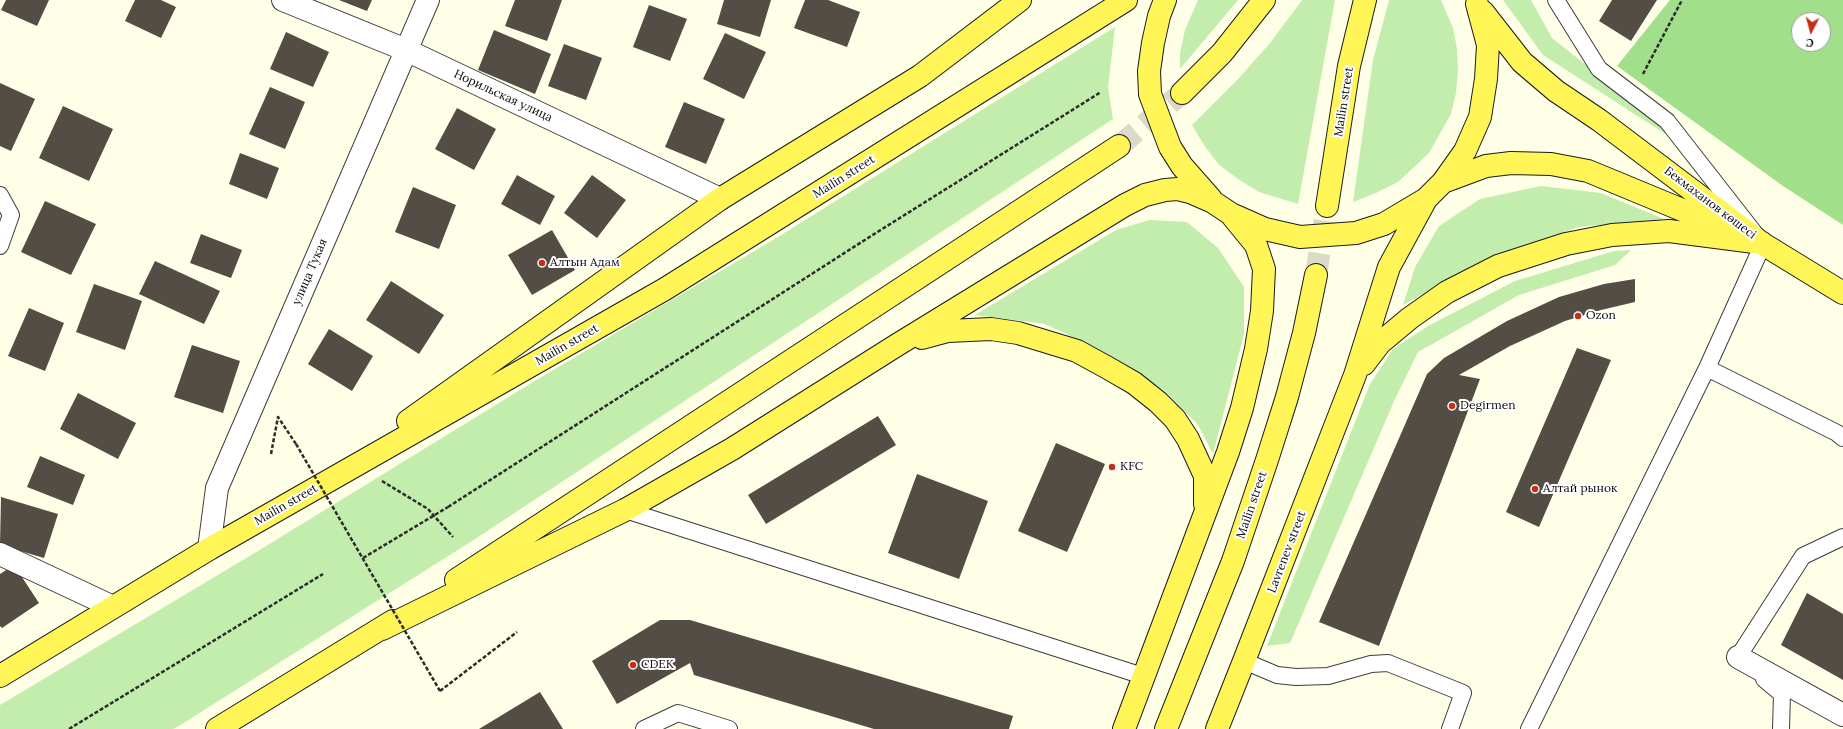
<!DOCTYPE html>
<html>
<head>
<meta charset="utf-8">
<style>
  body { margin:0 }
  #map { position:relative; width:1843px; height:729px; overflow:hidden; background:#ffffe7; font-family:Lora,serif }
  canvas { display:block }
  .north { position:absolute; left:1791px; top:12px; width:40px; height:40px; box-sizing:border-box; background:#fff; border:1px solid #9d9d9d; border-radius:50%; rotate:186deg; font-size:11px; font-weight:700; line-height:16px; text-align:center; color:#0a0a0a }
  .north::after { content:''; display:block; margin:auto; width:14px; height:18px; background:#c62e16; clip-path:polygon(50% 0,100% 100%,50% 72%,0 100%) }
</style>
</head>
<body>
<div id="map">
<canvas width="1843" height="729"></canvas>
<div class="north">С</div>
</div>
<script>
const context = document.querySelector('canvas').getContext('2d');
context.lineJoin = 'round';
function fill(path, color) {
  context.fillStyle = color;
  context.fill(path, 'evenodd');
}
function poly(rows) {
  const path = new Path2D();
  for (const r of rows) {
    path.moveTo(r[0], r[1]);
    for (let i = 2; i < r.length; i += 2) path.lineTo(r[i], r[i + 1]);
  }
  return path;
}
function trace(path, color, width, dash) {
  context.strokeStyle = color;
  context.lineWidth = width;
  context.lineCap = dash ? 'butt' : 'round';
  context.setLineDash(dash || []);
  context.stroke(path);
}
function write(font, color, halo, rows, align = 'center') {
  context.font = font + ' Lora,serif';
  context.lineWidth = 4;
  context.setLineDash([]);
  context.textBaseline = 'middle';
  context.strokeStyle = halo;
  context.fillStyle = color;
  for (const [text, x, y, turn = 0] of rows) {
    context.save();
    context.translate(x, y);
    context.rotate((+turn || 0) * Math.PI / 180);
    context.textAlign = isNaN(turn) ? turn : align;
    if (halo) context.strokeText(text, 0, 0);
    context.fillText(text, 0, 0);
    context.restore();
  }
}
fill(poly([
  [1198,0,1238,0,1180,69,1180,53,1185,30],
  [1302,0,1335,0,1298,204,1259,192,1238,179,1219,165,1204,145,1192,125,1239,78,1270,43],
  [1389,0,1441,0,1453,28,1457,49,1458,71,1456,93,1451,114,1429,153,1398,182,1376,193,1353,202,1373,60],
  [1503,0,1531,0,1552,38,1635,104,1687,142,1684,146,1543,55],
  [1115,27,1108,87,1113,119,472,541,179,726,173,729,0,729,0,705,258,551,533,382,773,240],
  [1541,186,1601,193,1664,219,1579,227,1489,258,1403,305,1415,267,1439,226,1480,199],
  [1149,220,1187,222,1218,248,1244,287,1244,334,1213,454,1198,425,1164,390,1100,350,1045,324,975,315,1116,230],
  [1631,250,1615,265,1519,295,1418,352,1395,399,1290,643,1267,646,1370,384,1393,349,1428,326,1515,281,1614,251]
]), '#c3edad');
fill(poly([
  [1670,0,1843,0,1843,225,1783,186,1617,66],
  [1799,20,1823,20,1823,44,1799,44]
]), '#a1df8b');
fill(poly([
  [6,0,49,0,37,26,1,10],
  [135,0,161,0,176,7,161,38,125,21],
  [339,0,372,0,367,11],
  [515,0,562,0,547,41,505,26],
  [724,0,771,0,760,37,717,24],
  [805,0,828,0,860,12,847,47,794,28],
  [1612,0,1657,0,1631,41,1599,21],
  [649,5,687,19,670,61,633,47],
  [494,30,551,54,535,94,478,70],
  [286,32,329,52,313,87,270,69],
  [725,33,766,52,744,99,703,79],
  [564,44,602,58,586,100,548,86],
  [0,83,35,99,11,151,0,146],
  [270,87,305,102,285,149,249,134],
  [684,102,725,119,706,164,665,147],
  [63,106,113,129,89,181,39,158],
  [457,108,496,129,474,170,435,149],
  [240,153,279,168,267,199,229,184],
  [517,175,555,196,540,225,501,204],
  [592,175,626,200,597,238,564,213],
  [413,187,456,205,439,249,395,232],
  [45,201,96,224,71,275,21,252],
  [552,230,575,270,532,295,508,255],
  [201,234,242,250,231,278,190,263],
  [155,261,220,291,204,324,139,294],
  [1635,279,1635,302,1601,310,1565,321,1510,346,1459,375,1480,379,1379,646,1319,622,1427,374,1444,358,1507,321,1559,297,1604,284],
  [391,281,444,315,419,354,366,320],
  [94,284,142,301,125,350,76,332],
  [29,308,64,323,45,371,8,356],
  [329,329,373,356,352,391,308,364],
  [192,345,240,361,223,413,174,397],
  [1577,348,1611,360,1539,527,1506,512],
  [78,393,136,423,118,459,60,429],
  [878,416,896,445,766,524,748,495],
  [1056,443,1105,464,1067,552,1018,531],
  [40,456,85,475,73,505,27,487],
  [917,474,988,501,959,579,888,553],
  [1,497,58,514,44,558,0,545],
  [14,565,39,603,2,628,0,626,0,574],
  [1807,593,1843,614,1843,680,1781,645],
  [660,620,690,620,1013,716,1009,729,874,729,694,675,690,663,617,704,592,661],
  [540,692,563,729,479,729]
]), '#534d45');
trace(poly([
  [1119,146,1182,93],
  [1316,275,1327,206]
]), '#dadac6', 22, [22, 11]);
const service = poly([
  [0,195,11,215,0,246],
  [1707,368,1837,433,1843,438],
  [625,510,1143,676],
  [1244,661,1277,675,1296,677,1328,676,1371,664,1388,663,1463,693,1450,729],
  [1746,664,1738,657,1803,556,1843,537],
  [1764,679,1782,694,1781,729],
  [644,729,678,713,729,729],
  [1529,729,1707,368,1763,244,1667,121,1599,69,1556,0]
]);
const minor = poly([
  [283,0,406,50,720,199],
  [209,549,217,488,428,0],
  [0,554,113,607],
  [1738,657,1843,715]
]);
const primary = poly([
  [1165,0,1159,16,1153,43,1149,71,1150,94,1170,147,1182,166,1211,199],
  [1483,12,1522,62,1556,91,1599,120,1763,244,1843,293],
  [1182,93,1222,53,1264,0],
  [1443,182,1486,166,1511,163,1551,164,1588,171,1733,231],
  [1327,206,1349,66,1365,0],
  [922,338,948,331,991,329,1018,333,1077,351,1108,368,1134,383,1158,402,1175,419,1188,439,1205,476,1205,504],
  [1364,364,1380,343,1410,318,1447,292,1498,266,1566,244,1612,235,1669,231,1762,243],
  [408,421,720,199,920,76,1020,0],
  [456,580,1119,146],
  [382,629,625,510,732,449,897,345,1125,205,1145,195,1165,190,1178,189,1190,192,1213,202,1231,214,1265,229,1300,237,1356,233,1384,224,1426,199,1443,182,1465,151,1480,117,1486,79,1488,45,1477,4],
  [0,676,209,549,665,289,1126,0],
  [217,729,393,621],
  [1124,729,1228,452,1242,408,1256,349,1262,311,1264,269,1256,245,1233,217],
  [1166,729,1233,561,1267,460,1287,397,1304,333,1316,275],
  [1217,729,1244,661,1355,375,1389,267,1425,201]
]);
trace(service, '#3d3d3d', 18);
trace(minor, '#3d3d3d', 24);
trace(primary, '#1b1b1b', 24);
trace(poly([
  [1643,74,1682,0],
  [271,454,278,417,296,444],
  [382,481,428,509,453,537],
  [448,507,871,236,1101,92],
  [440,691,517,632],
  [69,729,323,574]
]), '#2c2c2c', 2.5, [4, 2]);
trace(service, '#fff', 16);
trace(minor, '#fff', 22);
trace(primary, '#fff557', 22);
trace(poly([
  [296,444,440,691],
  [363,558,448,507]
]), '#2c2c2c', 2.5, [4, 2]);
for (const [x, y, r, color] of [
  [542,263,4,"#c62e16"],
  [1578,316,4,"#c62e16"],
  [1452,406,4,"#c62e16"],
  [1112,467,4,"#c62e16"],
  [1535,489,4,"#c62e16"],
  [633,665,4,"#c62e16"]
]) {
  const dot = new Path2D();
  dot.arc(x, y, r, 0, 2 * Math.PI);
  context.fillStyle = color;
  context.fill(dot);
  trace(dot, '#fff', 1.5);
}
write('12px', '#0a0a0a', '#fff', [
  ["Норильская улица",503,96,25],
  ["Mailin street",1344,102,-81],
  ["Mailin street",844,177,-32],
  ["Бекмаханов көшесі",1710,203,37],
  ["улица Тукая",310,272,-67],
  ["Mailin street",567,345,-30],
  ["Mailin street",286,505,-30],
  ["Mailin street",1252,505,-71],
  ["Lavrenev street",1287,552,-69]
]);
write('12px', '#0a0a0a', '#fff', [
  ["Алтын Адам",550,263],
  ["Ozon",1586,316],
  ["Degirmen",1460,406],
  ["KFC",1120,467],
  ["Алтай рынок",1543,489],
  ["CDEK",641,665]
], 'left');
</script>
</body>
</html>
